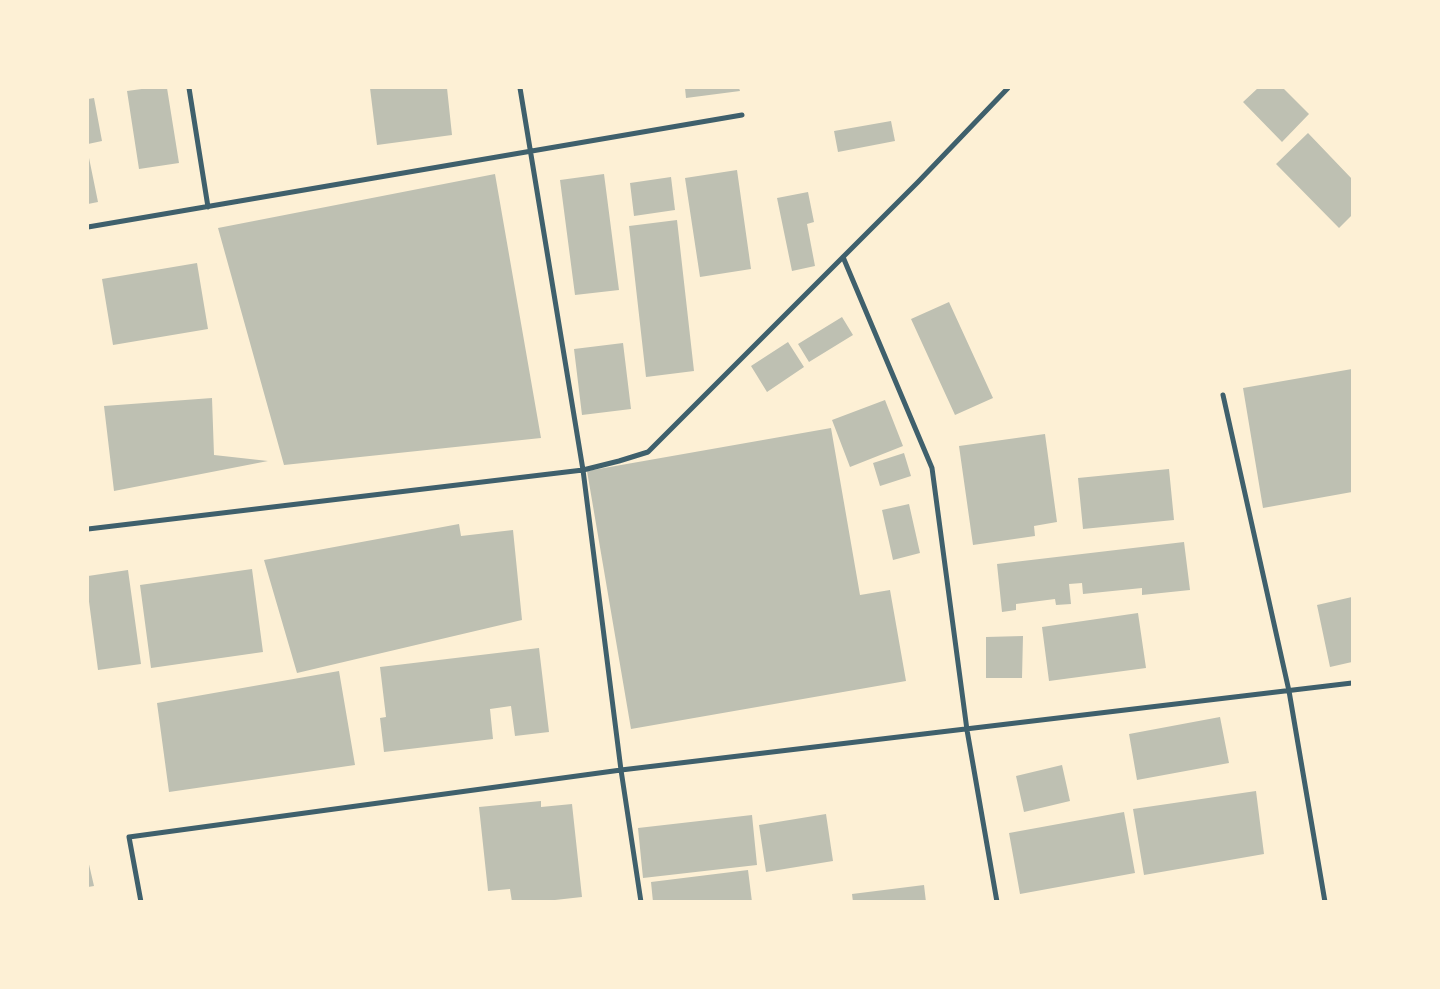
<!DOCTYPE html>
<html>
<head>
<meta charset="utf-8">
<style>
  body { margin:0 }
  #map { position:relative; width:1440px; height:989px; overflow:hidden; background:#fdf0d5; font-family:Lato,sans-serif }
  canvas { display:block }
  .frame { position:absolute; inset:0; border:89px solid #fdf0d5; pointer-events:none }
</style>
</head>
<body>
<div id="map">
<canvas width="1440" height="989"></canvas>
<div class="frame"></div>
</div>
<script>
const context = document.querySelector('canvas').getContext('2d');
context.lineJoin = 'round';
function fill(path, color) {
  context.fillStyle = color;
  context.fill(path, 'evenodd');
}
function poly(rows) {
  const path = new Path2D();
  for (const r of rows) {
    path.moveTo(r[0], r[1]);
    for (let i = 2; i < r.length; i += 2) path.lineTo(r[i], r[i + 1]);
  }
  return path;
}
function trace(path, color, width, dash) {
  context.strokeStyle = color;
  context.lineWidth = width;
  context.lineCap = dash ? 'butt' : 'round';
  context.setLineDash(dash || []);
  context.stroke(path);
}
fill(poly([
  [149,88,167,88,179,163,139,169,127,91],
  [370,88,447,88,452,135,377,145],
  [685,88,739,88,740,91,686,98],
  [1258,88,1283,88,1309,114,1282,142,1243,102],
  [94,98,102,141,88,144,88,99],
  [891,121,895,141,838,152,834,131],
  [1308,133,1352,179,1352,215,1339,228,1276,164],
  [88,153,98,202,88,204],
  [737,170,751,269,700,277,685,178],
  [495,174,541,438,284,465,218,228],
  [604,174,619,290,575,295,560,180],
  [671,177,675,210,634,216,630,183],
  [808,192,814,222,807,224,815,266,792,271,777,198],
  [677,220,694,371,646,377,629,226],
  [197,263,208,329,113,345,102,279],
  [949,302,993,398,955,415,911,319],
  [842,317,853,335,809,362,798,344],
  [788,342,804,367,767,392,751,366],
  [623,343,631,409,582,415,574,349],
  [1352,369,1352,492,1263,508,1243,388],
  [212,398,214,455,268,461,114,491,104,406],
  [885,400,903,446,850,467,832,420],
  [831,428,860,595,890,590,906,681,631,729,587,471],
  [1045,434,1057,522,1034,526,1035,536,973,545,959,446],
  [904,453,911,476,880,486,873,463],
  [1169,469,1174,520,1083,529,1078,478],
  [909,504,920,553,893,560,882,510],
  [459,524,461,536,513,530,522,620,297,673,264,560],
  [1184,542,1190,590,1142,595,1142,588,1083,594,1082,583,1069,584,1071,604,1056,605,1055,599,1016,604,1016,610,1002,612,997,564],
  [252,569,263,652,151,668,140,585],
  [128,570,141,664,98,670,88,594,88,576],
  [1352,597,1352,662,1330,667,1317,605],
  [1138,613,1146,668,1049,681,1042,627],
  [1023,636,1022,678,986,678,986,637],
  [539,648,549,732,515,736,511,706,490,709,493,739,384,752,380,718,386,717,380,667],
  [339,671,355,765,169,792,157,703],
  [1220,717,1229,763,1137,780,1129,734],
  [1062,765,1070,801,1024,812,1016,776],
  [1256,791,1264,854,1144,875,1133,809],
  [541,801,541,807,572,804,582,897,537,902,512,902,510,889,488,891,479,807],
  [1124,812,1135,873,1020,894,1009,833],
  [826,814,833,861,766,872,759,825],
  [752,815,757,865,643,878,638,828],
  [88,860,94,886,88,887],
  [748,870,752,902,653,902,651,882],
  [924,885,926,902,853,902,852,894]
]), '#bec0b2');
trace(poly([
  [189,88,208,207],
  [520,88,583,470,621,770,641,902],
  [88,227,742,115],
  [843,257,932,468,967,730,997,902],
  [1223,395,1289,691,1325,902],
  [88,529,583,470,619,461,648,452,918,182,1008,88],
  [141,902,129,837,621,770,1352,683]
]), '#3f606c', 5);
</script>
</body>
</html>
